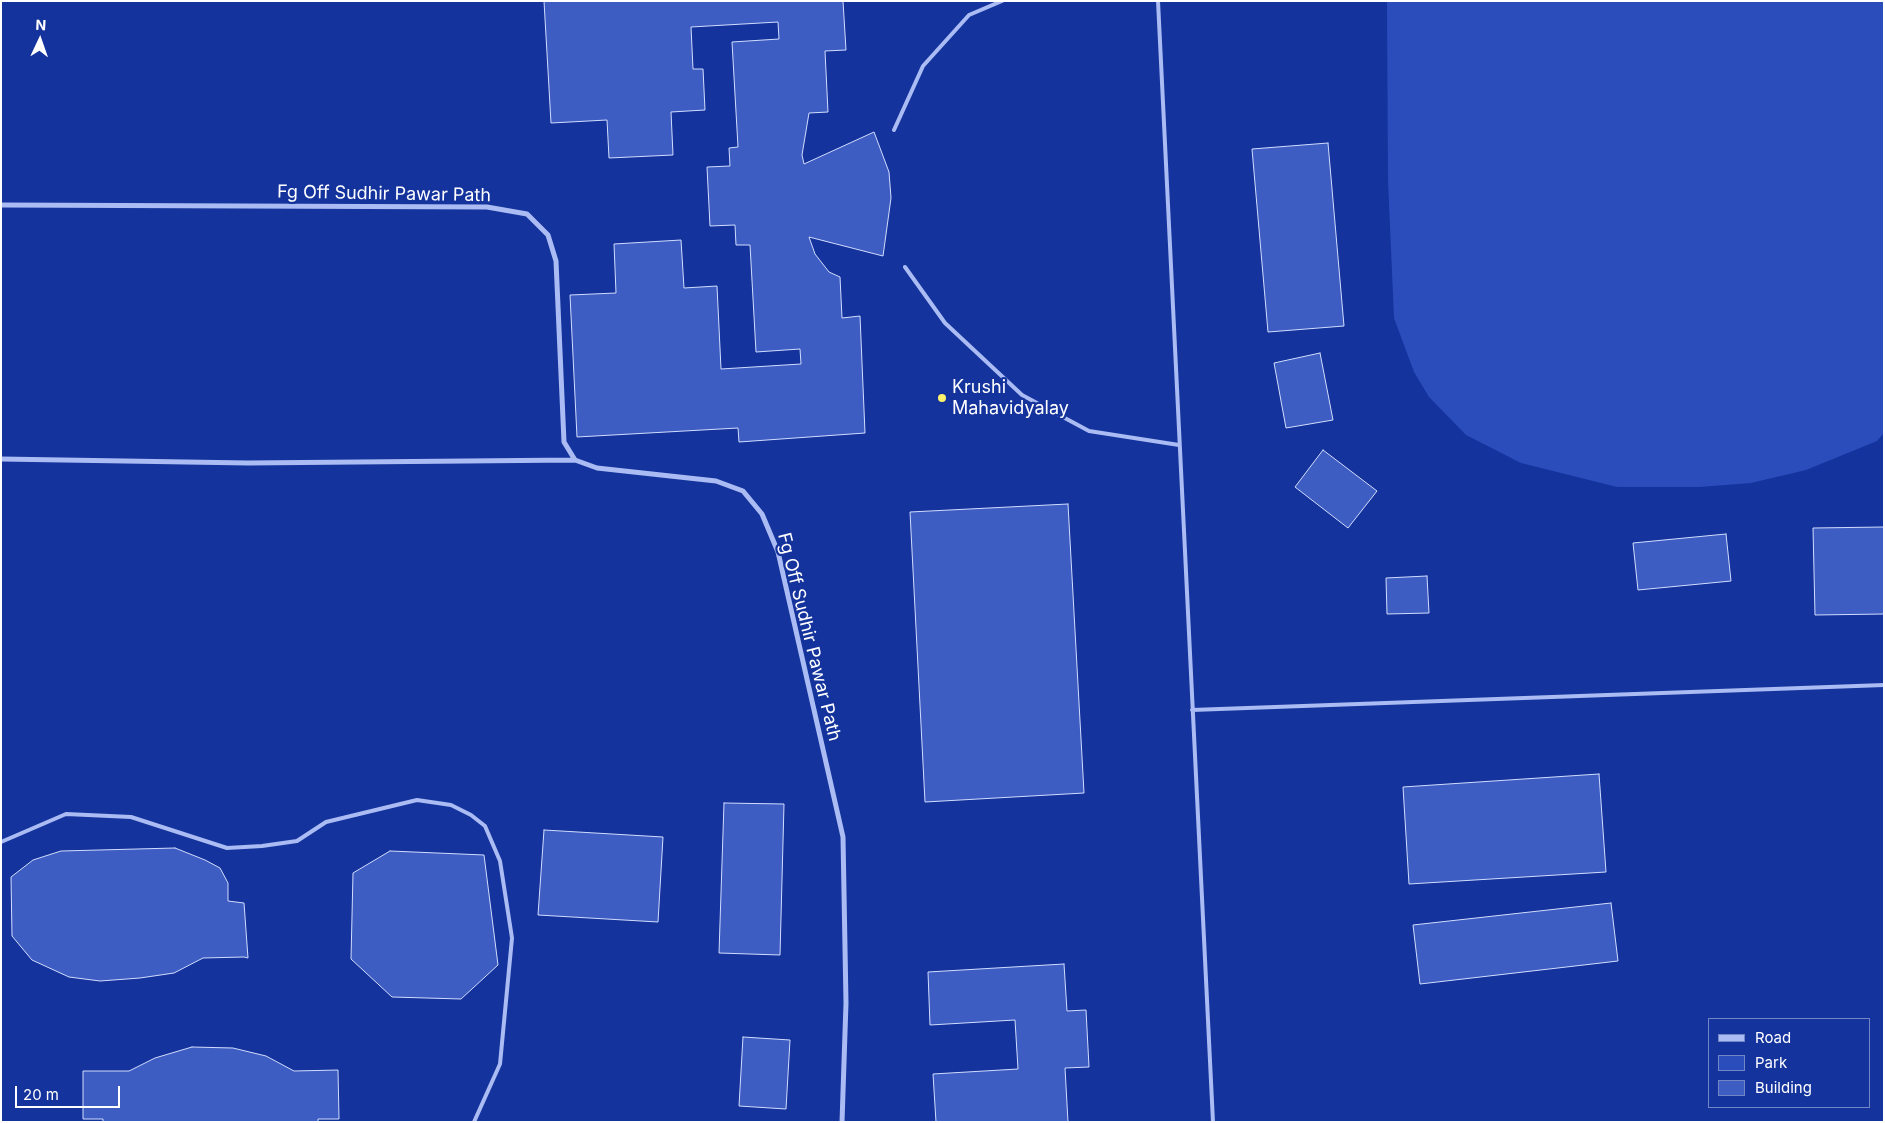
<!DOCTYPE html>
<html>
<head>
<meta charset="utf-8">
<style>
  body { margin:0 }
  #map { position:relative; width:1885px; height:1123px; overflow:hidden; background:#14339c; font-family:Inter,sans-serif }
  canvas { display:block }
  .frame { position:absolute; inset:0; border:2px solid #fff; pointer-events:none }
  .legend { position:absolute; left:1708px; top:1018px; width:162px; height:90px; box-sizing:border-box; background:#14339c; border:1px solid #7285c4; margin:0; padding:6px 9px; list-style:none; font-size:15px; color:#fff }
  .legend li { display:flex; align-items:center; gap:10px; height:25px }
  .legend b { width:25px; border:1px solid #7285c4 }
  .north { position:absolute; left:15px; top:15px; width:50px; height:50px; -webkit-text-stroke:4px #14339c; paint-order:stroke; rotate:3deg; font-size:14px; font-weight:700; line-height:20px; text-align:center; color:#fff }
  .north::after { content:''; display:block; margin:auto; width:18px; height:22px; background:#fff; clip-path:polygon(50% 0,100% 100%,50% 72%,0 100%) }
  .scale { position:absolute; left:15px; top:1086px; width:105px; height:22px; box-sizing:border-box; border:2px solid #fff; border-top:0; padding-left:6px; font-size:15px; line-height:18px; white-space:nowrap; color:#fff; -webkit-text-stroke:4px #14339c; paint-order:stroke }
</style>
</head>
<body>
<div id="map">
<canvas width="1885" height="1123"></canvas>
<div class="frame"></div>
<ul class="legend">
<li><b style="height:6px;background:#aabcf3"></b>Road</li>
<li><b style="height:14px;background:#2b4dbc"></b>Park</li>
<li><b style="height:14px;background:#3d5dc3"></b>Building</li>
</ul>
<div class="north">N</div>
<div class="scale">20 m</div>
</div>
<script>
const context = document.querySelector('canvas').getContext('2d');
context.lineJoin = 'round';
function fill(path, color) {
  context.fillStyle = color;
  context.fill(path, 'evenodd');
}
function poly(rows) {
  const path = new Path2D();
  for (const r of rows) {
    path.moveTo(r[0], r[1]);
    for (let i = 2; i < r.length; i += 2) path.lineTo(r[i], r[i + 1]);
  }
  return path;
}
function trace(path, color, width, dash) {
  context.strokeStyle = color;
  context.lineWidth = width;
  context.lineCap = dash ? 'butt' : 'round';
  context.setLineDash(dash || []);
  context.stroke(path);
}
function write(font, color, halo, rows, align = 'center') {
  context.font = font + ' Inter,sans-serif';
  context.lineWidth = 4.5;
  context.setLineDash([]);
  context.textBaseline = 'middle';
  context.strokeStyle = halo;
  context.fillStyle = color;
  for (const [text, x, y, turn = 0] of rows) {
    context.save();
    context.translate(x, y);
    context.rotate((+turn || 0) * Math.PI / 180);
    context.textAlign = isNaN(turn) ? turn : align;
    if (halo) context.strokeText(text, 0, 0);
    context.fillText(text, 0, 0);
    context.restore();
  }
}
fill(poly([
  [1387,1,1884,1,1884,433,1877,441,1806,470,1751,483,1699,487,1617,487,1521,463,1466,435,1429,397,1414,372,1394,318,1388,180]
]), '#2b4dbc');
const building = poly([
  [544,1,843,1,846,50,825,51,828,112,809,113,802,155,804,164,874,132,889,172,891,198,883,256,809,237,815,254,829,272,840,277,842,318,860,316,865,433,739,442,738,428,577,437,570,295,616,293,614,244,681,240,684,288,717,286,721,369,801,364,800,349,756,352,750,245,736,245,735,225,710,226,707,167,730,166,729,148,738,147,732,42,779,39,778,22,691,27,693,69,703,69,705,110,671,112,673,155,609,158,607,120,551,123,544,1],
  [1328,143,1344,326,1268,332,1252,149,1328,143],
  [1320,353,1333,420,1286,428,1274,363,1320,353],
  [1323,450,1377,491,1348,528,1295,487,1323,450],
  [1068,504,1084,793,925,802,910,512,1068,504],
  [1884,527,1884,614,1815,615,1813,528,1884,527],
  [1726,534,1731,581,1638,590,1633,543,1726,534],
  [1427,576,1429,613,1387,614,1386,578,1427,576],
  [1599,774,1606,872,1409,884,1403,787,1599,774],
  [724,803,784,804,780,955,719,953,724,803],
  [544,830,663,837,658,922,538,915,544,830],
  [175,848,205,860,220,868,228,883,228,901,244,903,248,958,244,957,203,958,174,973,140,978,100,981,69,977,32,960,12,936,11,877,33,860,61,851,175,848],
  [390,851,484,855,498,965,461,999,392,997,351,959,353,873,390,851],
  [1611,903,1618,961,1420,984,1413,925,1611,903],
  [1064,964,1067,1011,1086,1010,1089,1067,1065,1068,1068,1122,936,1122,933,1074,1018,1069,1015,1020,930,1025,928,972,1064,964],
  [743,1037,790,1040,786,1109,739,1106,743,1037],
  [192,1047,233,1048,266,1056,294,1071,338,1070,339,1119,318,1119,318,1122,103,1122,103,1119,83,1119,83,1071,129,1071,155,1058,192,1047]
]);
fill(building, '#3d5dc3');
trace(building, '#d2ddfd', 1);
trace(poly([
  [1158,1,1213,1122],
  [894,130,923,66,969,15,1002,1],
  [905,267,945,323,1022,395,1089,431,1179,445],
  [1192,710,1884,685],
  [1,842,66,814,131,817,227,848,262,846,297,841,326,822,417,800,451,805,471,815,485,826,500,861,512,938,500,1064,474,1122]
]), '#aabcf3', 4);
trace(poly([
  [1,205,487,207,527,214,548,235,556,261,564,442,575,460,597,468,716,481,743,491,762,514,778,552,843,837,846,1003,842,1122],
  [1,459,248,463,575,460]
]), '#aabcf3', 5);
for (const [x, y, r, color] of [
  [942,398,5,"#fff36c"]
]) {
  const dot = new Path2D();
  dot.arc(x, y, r, 0, 2 * Math.PI);
  context.fillStyle = color;
  context.fill(dot);
  trace(dot, '#14339c', 2);
}
write('18px', '#fff', '#14339c', [
  ["Fg Off Sudhir Pawar Path",384,194,1],
  ["Fg Off Sudhir Pawar Path",809,637,76]
]);
write('18px', '#fff', '#14339c', [
  ["Krushi",952,388],
  ["Mahavidyalay",952,409]
], 'left');
</script>
</body>
</html>
